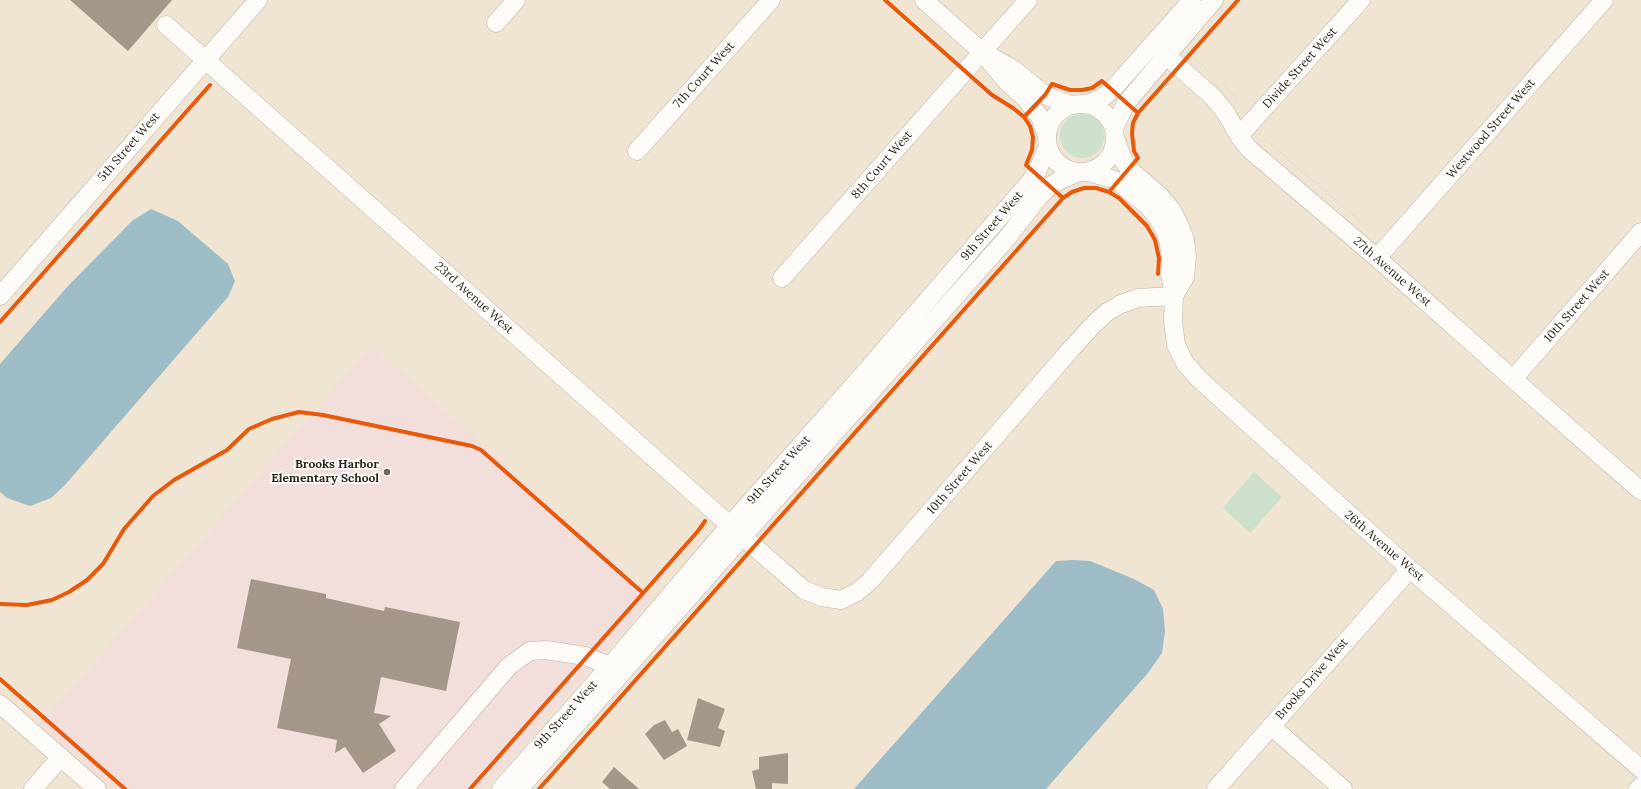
<!DOCTYPE html>
<html>
<head>
<meta charset="utf-8">
<style>
  body { margin:0 }
  canvas { display:block; background:#f0e4d3 }
</style>
</head>
<body>
<canvas width="1641" height="789"></canvas>
<script>
const context = document.querySelector('canvas').getContext('2d');
context.lineJoin = 'round';
function fill(path, color) {
  context.fillStyle = color;
  context.fill(path, 'evenodd');
}
function poly(rows) {
  const path = new Path2D();
  for (const r of rows) {
    if (r.length === 3) {
      path.moveTo(r[0] + r[2], r[1]);
      path.arc(r[0], r[1], r[2], 0, 2 * Math.PI);
      continue;
    }
    path.moveTo(r[0], r[1]);
    for (let i = 2; i < r.length; i += 2) path.lineTo(r[i], r[i + 1]);
  }
  return path;
}
function trace(path, color, width, dash) {
  context.strokeStyle = color;
  context.lineWidth = width;
  context.lineCap = dash ? 'butt' : 'round';
  context.setLineDash(dash || []);
  context.stroke(path);
}
function write(font, color, halo, rows, align = 'center') {
  context.font = font + ' Lora,serif';
  context.lineWidth = 4;
  context.setLineDash([]);
  context.textBaseline = 'middle';
  context.strokeStyle = halo;
  context.fillStyle = color;
  for (const [text, x, y, turn = 0] of rows) {
    context.save();
    context.translate(x, y);
    context.rotate((+turn || 0) * Math.PI / 180);
    context.textAlign = isNaN(turn) ? turn : align;
    if (halo) context.strokeText(text, 0, 0);
    context.fillText(text, 0, 0);
    context.restore();
  }
}
fill(poly([
  [372,346,653,598,484,789,114,789,40,725]
]), '#f2deda');
fill(poly([
  [1082,136,22],
  [1254,472,1282,497,1250,533,1223,508]
]), '#cce0cb');
fill(poly([
  [151,209,178,221,228,264,235,281,228,297,65,485,51,498,30,506,7,498,0,492,0,364,68,286,132,221],
  [1074,560,1090,561,1134,579,1154,590,1163,609,1165,631,1162,653,1148,673,1046,789,854,789,1056,561]
]), '#9dbcc6');
fill(poly([
  [70,0,172,0,128,51],
  [251,579,326,594,326,598,384,611,385,607,460,622,446,691,381,677,374,713,391,716,379,724,396,751,363,773,345,747,335,753,337,740,277,728,291,659,237,648],
  [698,698,725,709,718,728,725,731,720,747,687,740],
  [665,720,672,732,678,729,687,746,664,760,645,734,654,725],
  [788,753,788,784,772,783,772,789,756,789,752,771,759,769,759,757],
  [614,767,639,789,610,789,602,782]
]), '#a29789');
const minor = poly([
  [924,0,982,52,1007,82,1025,98,1040,117,1047,136],
  [496,23,516,0],
  [166,25,742,536,804,590,822,597,841,600,857,592,870,581,1072,348,1093,325,1107,312,1121,304,1138,298,1174,296],
  [1153,44,1213,97,1226,113,1239,136,1249,149,1377,258,1513,379,1641,491],
  [992,57,1013,69,1045,95,1071,105],
  [1081,138,34],
  [1087,104,1102,98,1111,91,1192,0],
  [1114,128,1126,103,1214,0],
  [1239,136,1361,0],
  [1116,140,1123,160,1129,169,1159,195,1171,209,1179,224,1185,239,1187,257,1185,277,1174,296],
  [637,151,771,0],
  [1088,172,1118,181,1149,207,1161,223,1168,239,1171,257,1170,274,1174,296,1173,321,1176,345,1185,363,1199,379,1410,569,1641,769],
  [1377,258,1604,0],
  [782,278,1028,0],
  [0,296,258,0],
  [1513,379,1641,232],
  [0,704,97,789],
  [1271,726,1343,789],
  [33,789,61,757],
  [404,789,509,666,530,651,546,650,585,656,610,666],
  [501,789,610,666,730,525,854,385,1030,182,1036,174,1048,146],
  [519,789,1007,238,1039,197,1050,186,1060,180,1080,172],
  [1216,789,1410,569],
  [1638,789,1641,786]
]);
trace(minor, '#bcb2a5', 19);
trace(poly([
  [1190,54,1211,73],
  [1225,85,1239,103],
  [1259,134,1361,222]
]), '#dedbd6', 2.5, [1, 3]);
trace(minor, '#fdfbf8', 18);
trace(poly([
  [885,0,992,95,1013,108,1024,117,1030,126,1033,137,1032,150,1026,165,1063,198],
  [1024,117,1045,95,1052,84,1070,90,1082,90,1092,88,1102,81,1138,113],
  [1109,192,1138,158,1134,151,1132,133,1133,123,1138,113,1238,0],
  [0,322,210,85],
  [0,604,27,605,52,600,69,592,87,580,103,564,124,529,153,496,174,480,227,450,249,429,272,419,299,412,323,415,472,446,481,450,643,593],
  [0,679,125,789],
  [470,789,698,531,705,521],
  [539,789,1063,198,1072,192,1084,188,1096,188,1109,192,1119,198,1147,226,1155,240,1159,258,1158,274]
]), '#e8590c', 4);
for (const [x, y, r, color] of [
  [387,472,4,"#72685a"]
]) {
  const dot = new Path2D();
  dot.arc(x, y, r, 0, 2 * Math.PI);
  context.fillStyle = color;
  context.fill(dot);
  trace(dot, '#fff', 1.5);
}
write('12px', '#2e2619', '#fff', [
  ["Divide Street West",1300,68,-48],
  ["7th Court West",704,75,-48],
  ["Westwood Street West",1491,129,-49],
  ["5th Street West",129,147,-49],
  ["8th Court West",882,165,-49],
  ["9th Street West",992,226,-49],
  ["27th Avenue West",1392,272,41],
  ["23rd Avenue West",474,298,42],
  ["10th Street West",1577,306,-49],
  ["9th Street West",779,470,-48],
  ["10th Street West",960,478,-49],
  ["26th Avenue West",1384,546,41],
  ["Brooks Drive West",1312,679,-49],
  ["9th Street West",566,715,-48]
]);
write('bold 12px', '#2e2619', '#fff', [
  ["Brooks Harbor",379,465],
  ["Elementary School",379,479]
], 'right');
</script>
</body>
</html>
